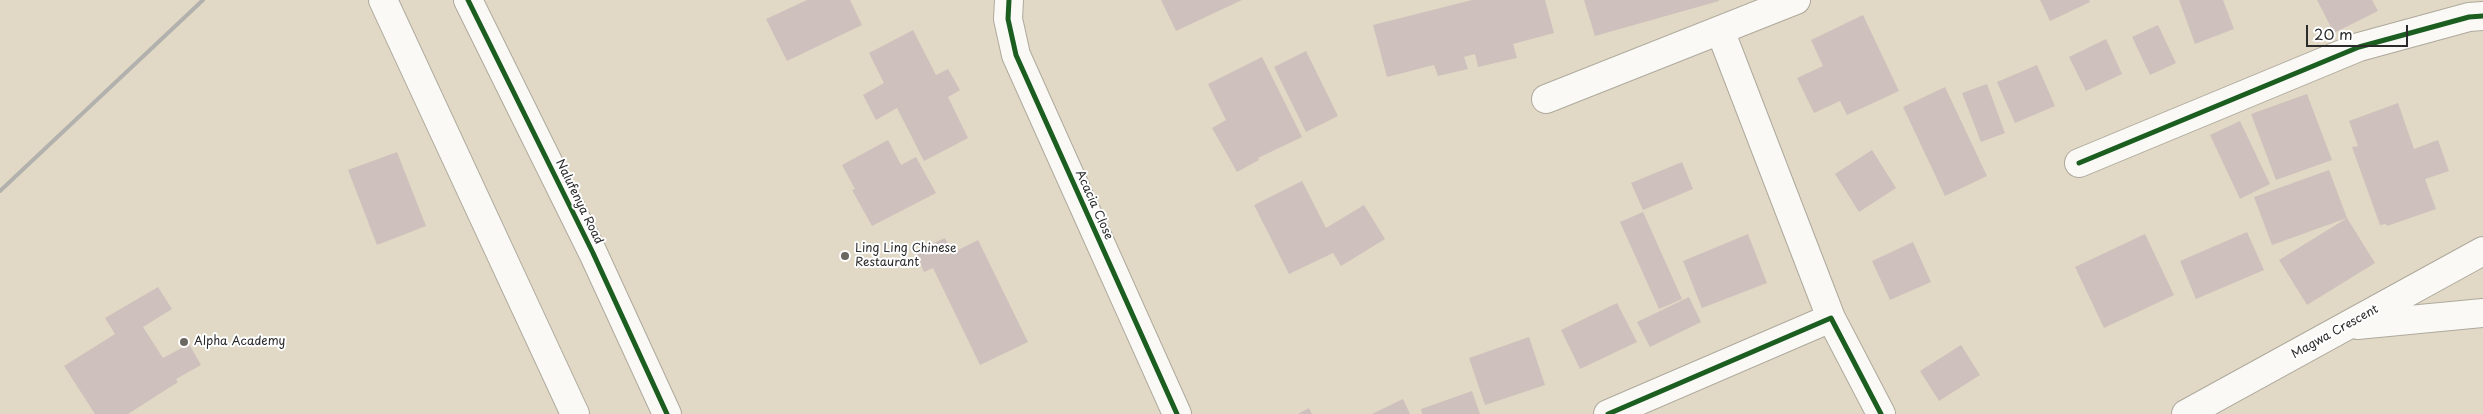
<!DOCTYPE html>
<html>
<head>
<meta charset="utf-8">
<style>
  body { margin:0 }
  #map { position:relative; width:2483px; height:414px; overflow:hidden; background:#e1d9c5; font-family:"Playpen Sans",sans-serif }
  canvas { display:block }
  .scale { position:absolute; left:2306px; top:25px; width:102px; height:22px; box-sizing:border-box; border:2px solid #2b2b2b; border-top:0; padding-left:6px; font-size:15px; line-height:18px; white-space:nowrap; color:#2b2b2b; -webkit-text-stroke:4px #fff; paint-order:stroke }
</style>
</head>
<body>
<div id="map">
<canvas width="2483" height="414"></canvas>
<div class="scale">20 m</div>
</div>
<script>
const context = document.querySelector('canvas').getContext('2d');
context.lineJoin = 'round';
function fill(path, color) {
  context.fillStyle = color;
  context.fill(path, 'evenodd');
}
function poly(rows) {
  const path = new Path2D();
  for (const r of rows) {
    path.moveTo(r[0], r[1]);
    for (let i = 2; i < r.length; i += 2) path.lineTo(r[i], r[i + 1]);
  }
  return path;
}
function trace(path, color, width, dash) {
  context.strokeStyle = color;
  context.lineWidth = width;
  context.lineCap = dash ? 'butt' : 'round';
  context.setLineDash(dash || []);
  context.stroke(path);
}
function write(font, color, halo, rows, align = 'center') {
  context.font = font + ' "Playpen Sans",sans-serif';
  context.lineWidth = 4;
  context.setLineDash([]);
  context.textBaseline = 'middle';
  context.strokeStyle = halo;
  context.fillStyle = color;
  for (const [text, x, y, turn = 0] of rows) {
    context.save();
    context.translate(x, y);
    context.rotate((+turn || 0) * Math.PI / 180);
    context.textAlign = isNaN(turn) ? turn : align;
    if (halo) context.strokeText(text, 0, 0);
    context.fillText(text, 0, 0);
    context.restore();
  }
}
fill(poly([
  [807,0,850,0,862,25,787,61,766,19],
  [1161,0,1242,0,1176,31],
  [1472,0,1545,0,1554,33,1513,44,1517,58,1478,67,1475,54,1464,57,1468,69,1438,76,1434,65,1387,77,1373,25],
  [1584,0,1719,0,1719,1,1595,36],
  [2040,0,2089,0,2090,2,2050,21],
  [2179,0,2223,0,2234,29,2195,44],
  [2317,0,2372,0,2378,11,2334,33],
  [1863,15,1899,91,1847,115,1840,101,1814,113,1797,78,1823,66,1811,40],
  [2158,25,2176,63,2150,75,2132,37],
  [913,30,936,75,948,69,960,90,948,97,968,138,924,161,897,108,876,120,863,95,884,83,869,53],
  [2106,39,2122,74,2086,91,2069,57],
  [1306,51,1338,116,1306,132,1274,67],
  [1262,57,1302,137,1258,158,1259,160,1237,172,1212,128,1226,120,1208,84],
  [2037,65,2055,106,2015,123,1997,82],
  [1987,84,2005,133,1981,142,1962,93],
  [1945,87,1987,176,1945,196,1903,107],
  [2307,94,2332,160,2276,180,2251,114],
  [2398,103,2414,149,2438,140,2449,171,2425,179,2436,209,2387,226,2386,224,2380,225,2352,147,2358,146,2349,121],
  [2240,121,2270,184,2240,199,2210,135],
  [888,140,901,165,916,157,936,193,872,226,852,190,855,189,842,165],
  [1872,150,1896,188,1859,212,1835,174],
  [397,152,426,226,377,245,348,170],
  [1682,162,1693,189,1643,210,1631,183],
  [2329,170,2347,218,2272,245,2254,197],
  [1302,181,1326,228,1364,205,1385,239,1341,266,1333,253,1289,274,1254,205],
  [1643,212,1682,299,1659,309,1620,222],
  [2347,218,2375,263,2307,305,2279,260],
  [2247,232,2264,270,2196,299,2180,261],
  [1748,234,1767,283,1702,308,1683,261],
  [2145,234,2174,295,2104,328,2075,267],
  [945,238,952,253,978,240,1028,342,980,365,933,268,924,272,915,251],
  [1913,242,1931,282,1890,300,1872,261],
  [158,287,172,309,143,327,163,358,189,344,201,365,176,379,178,382,128,414,95,414,64,366,115,334,105,318],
  [1689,297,1701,322,1650,347,1637,322],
  [1617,303,1637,342,1580,369,1561,330],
  [1529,337,1545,385,1485,405,1469,358],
  [1961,345,1980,375,1939,401,1920,371],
  [1472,391,1480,414,1422,414,1421,409],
  [1403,399,1410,414,1372,414],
  [1309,408,1312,414,1298,414]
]), '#cec0bc');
const street = poly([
  [1009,0,1008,19,1016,55,1177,414],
  [1720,30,1831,318],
  [1546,99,1796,0],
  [2079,163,2359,47,2469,17,2483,16],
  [2357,325,2483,313],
  [1608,414,1831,318,1881,414],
  [2186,414,2483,251]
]);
const secondary = poly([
  [383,0,575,414],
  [468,0,593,253,667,414]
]);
trace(street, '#aea99c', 30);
trace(secondary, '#aea99c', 30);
trace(street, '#faf9f6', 28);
trace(secondary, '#faf9f6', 28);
trace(poly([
  [0,191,203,0]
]), '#b2b1ae', 4);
trace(poly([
  [468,0,593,253,667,414],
  [1009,0,1008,19,1016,55,1177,414],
  [2079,163,2359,47,2469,17,2483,16],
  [1608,414,1831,318,1881,414]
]), '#1b5e20', 5);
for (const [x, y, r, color] of [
  [845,256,5,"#6b6861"],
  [184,342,5,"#6b6861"]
]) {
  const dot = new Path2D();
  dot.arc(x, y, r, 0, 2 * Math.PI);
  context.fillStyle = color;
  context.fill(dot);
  trace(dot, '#fff', 2);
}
write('12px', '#2b2b2b', '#fff', [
  ["Nalufenya Road",579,202,64],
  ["Acacia Close",1094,205,66],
  ["Magwa Crescent",2335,332,-29]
]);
write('12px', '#2b2b2b', '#fff', [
  ["Ling Ling Chinese",855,249],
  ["Restaurant",855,263],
  ["Alpha Academy",194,342]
], 'left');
</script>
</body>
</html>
